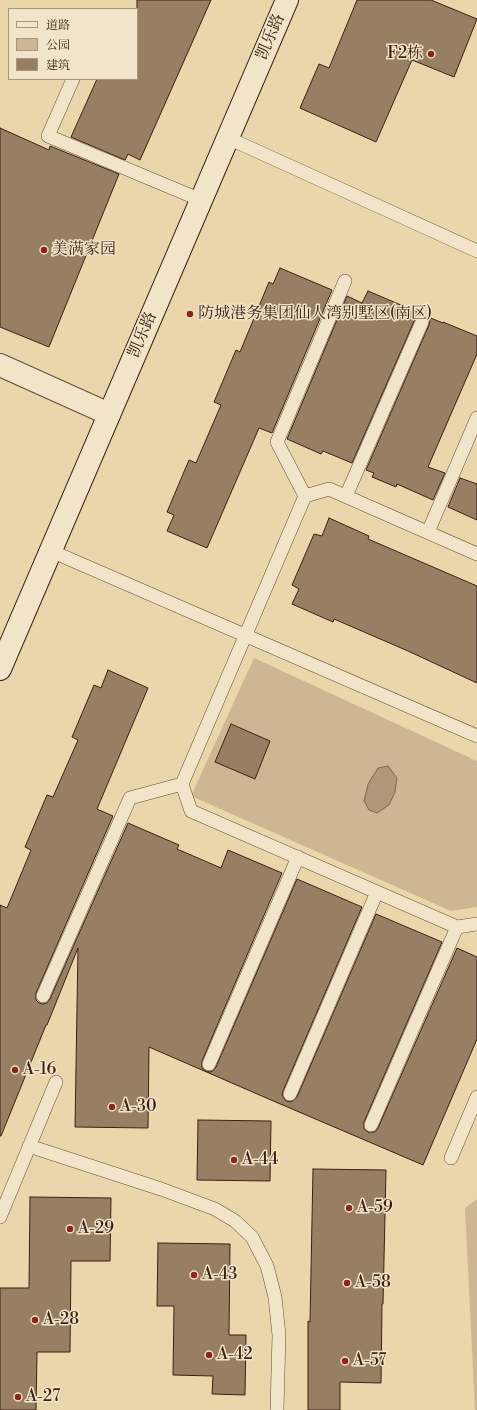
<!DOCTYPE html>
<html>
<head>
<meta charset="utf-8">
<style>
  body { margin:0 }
  #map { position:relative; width:477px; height:1410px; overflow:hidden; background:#ead6ab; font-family:"Libre Bodoni","Noto Serif SC",serif }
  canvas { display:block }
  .legend { position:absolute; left:8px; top:8px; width:130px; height:72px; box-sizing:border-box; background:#f1e4c8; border:1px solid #a99680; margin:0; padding:5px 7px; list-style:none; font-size:12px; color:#3d2015 }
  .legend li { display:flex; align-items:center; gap:8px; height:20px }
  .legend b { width:20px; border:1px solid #a99680 }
</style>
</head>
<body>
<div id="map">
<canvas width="477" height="1410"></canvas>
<ul class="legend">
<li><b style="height:5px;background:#f1e4c8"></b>道路</li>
<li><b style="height:11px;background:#cdb792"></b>公园</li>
<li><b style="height:11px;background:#977f63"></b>建筑</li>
</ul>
</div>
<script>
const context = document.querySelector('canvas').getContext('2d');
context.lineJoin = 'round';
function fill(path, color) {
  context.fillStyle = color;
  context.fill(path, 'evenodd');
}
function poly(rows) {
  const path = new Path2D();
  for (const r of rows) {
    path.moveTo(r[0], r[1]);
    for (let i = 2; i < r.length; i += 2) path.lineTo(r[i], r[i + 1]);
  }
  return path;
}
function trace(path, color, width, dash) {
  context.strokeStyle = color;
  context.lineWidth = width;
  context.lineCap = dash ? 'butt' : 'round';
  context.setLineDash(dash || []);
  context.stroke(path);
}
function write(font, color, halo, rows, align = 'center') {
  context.font = font + ' "Libre Bodoni","Noto Serif SC",serif';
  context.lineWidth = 3;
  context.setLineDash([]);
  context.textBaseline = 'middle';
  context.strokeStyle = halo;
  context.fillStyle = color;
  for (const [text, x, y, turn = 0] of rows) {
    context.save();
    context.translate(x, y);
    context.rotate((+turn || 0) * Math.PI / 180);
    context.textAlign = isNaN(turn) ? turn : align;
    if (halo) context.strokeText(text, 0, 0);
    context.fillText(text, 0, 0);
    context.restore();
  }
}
fill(poly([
  [254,658,477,761,477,907,451,911,191,796],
  [477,1199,477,1410,475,1410,465,1208]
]), '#cdb792');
const water = poly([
  [388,766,397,778,395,792,389,805,377,813,369,810,364,801,368,784,378,768,388,766]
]);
fill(water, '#af9878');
trace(water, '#816850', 1);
const building = poly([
  [137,0,211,0,140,160,128,154,125,160,71,137,97,79,137,79,137,0],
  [357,0,431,0,477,19,454,77,412,60,376,142,300,108,319,64,329,68,357,0],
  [0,128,49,150,50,146,119,174,49,347,0,327,0,128],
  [280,268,332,290,272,433,259,428,207,548,167,531,174,515,167,512,189,460,196,463,221,405,214,402,236,350,240,352,269,282,273,284,280,268],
  [368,291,422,314,418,315,415,319,352,463,323,451,321,454,287,439,347,296,362,303,368,291],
  [428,317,443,323,443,322,477,336,477,354,428,467,445,473,433,500,397,484,396,487,372,477,374,473,366,470,429,325,430,321,428,317],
  [460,478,477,484,477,520,448,507,460,478],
  [329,518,369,536,368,539,477,586,477,683,408,651,334,619,333,622,292,604,299,589,292,585,314,534,322,536,329,518],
  [108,670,148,688,97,809,113,816,36,993,36,1000,39,1003,43,1004,47,1003,50,999,128,823,179,845,177,849,221,868,228,850,282,873,202,1061,202,1068,206,1071,210,1072,213,1071,216,1067,297,879,362,907,283,1091,282,1095,286,1101,291,1102,297,1097,376,914,442,942,364,1122,364,1129,368,1132,375,1132,378,1128,457,948,477,957,477,1039,423,1165,271,1100,149,1047,148,1128,75,1127,78,948,47,1025,46,1025,1,1136,0,1136,0,905,7,908,31,850,25,847,47,795,53,797,67,765,78,740,72,737,94,685,101,688,108,670],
  [231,724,270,741,255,779,215,762,231,724],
  [198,1120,271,1121,270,1181,197,1180,198,1120],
  [313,1169,386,1170,383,1304,382,1304,381,1383,340,1382,340,1410,308,1410,308,1321,310,1322,313,1169],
  [30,1197,111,1198,110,1261,71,1261,70,1352,37,1352,36,1410,0,1410,0,1288,29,1288,30,1197],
  [158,1243,230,1244,229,1335,246,1335,245,1395,212,1394,213,1376,173,1375,174,1306,157,1306,158,1243]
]);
fill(building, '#977f63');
trace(building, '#3d2015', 1);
const lane = poly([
  [73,79,48,136,201,200],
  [228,138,477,251],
  [305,496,277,442,345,281],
  [346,496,422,322],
  [428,532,477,418],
  [51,551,477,736],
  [477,554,329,489,305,496,182,784,191,811,457,927,477,924],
  [43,996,130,798,182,784],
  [209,1064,298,857],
  [290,1094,377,892],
  [371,1125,457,927],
  [29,1146,161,1189,215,1209,235,1221,252,1237,267,1266,275,1297,279,1335,277,1410],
  [451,1158,477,1097],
  [0,1217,56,1082]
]);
const street = poly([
  [0,365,109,414]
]);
const secondary = poly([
  [0,669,287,0]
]);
trace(lane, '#684e3a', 14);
trace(street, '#684e3a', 24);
trace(secondary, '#3d2015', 24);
trace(lane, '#f1e4c8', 13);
trace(street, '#f1e4c8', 22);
trace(secondary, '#f1e4c8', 22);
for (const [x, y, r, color] of [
  [431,54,4,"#8f2418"],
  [44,250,4,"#8f2418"],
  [190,314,4,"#8f2418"],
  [15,1070,4,"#8f2418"],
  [112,1107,4,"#8f2418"],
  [234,1160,4,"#8f2418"],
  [349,1208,4,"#8f2418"],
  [70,1229,4,"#8f2418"],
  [194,1275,4,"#8f2418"],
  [347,1283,4,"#8f2418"],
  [35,1320,4,"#8f2418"],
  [209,1355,4,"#8f2418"],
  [345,1361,4,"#8f2418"],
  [18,1397,4,"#8f2418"]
]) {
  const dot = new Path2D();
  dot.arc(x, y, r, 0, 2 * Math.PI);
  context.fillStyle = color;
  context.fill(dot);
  trace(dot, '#f1e4c8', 1.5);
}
write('16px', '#3d2015', '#f1e4c8', [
  ["凯乐路",271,37,-67],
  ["凯乐路",143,335,-67]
]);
write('16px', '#3d2015', '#f1e4c8', [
  ["F2栋",423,54,"right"],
  ["美满家园",52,250],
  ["防城港务集团仙人湾别墅区(南区)",198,314],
  ["A-16",23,1070],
  ["A-30",120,1107],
  ["A-44",242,1160],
  ["A-59",357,1208],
  ["A-29",78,1229],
  ["A-43",202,1275],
  ["A-58",355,1283],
  ["A-28",43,1320],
  ["A-42",217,1355],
  ["A-57",353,1361],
  ["A-27",26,1397]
], 'left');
</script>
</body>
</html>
